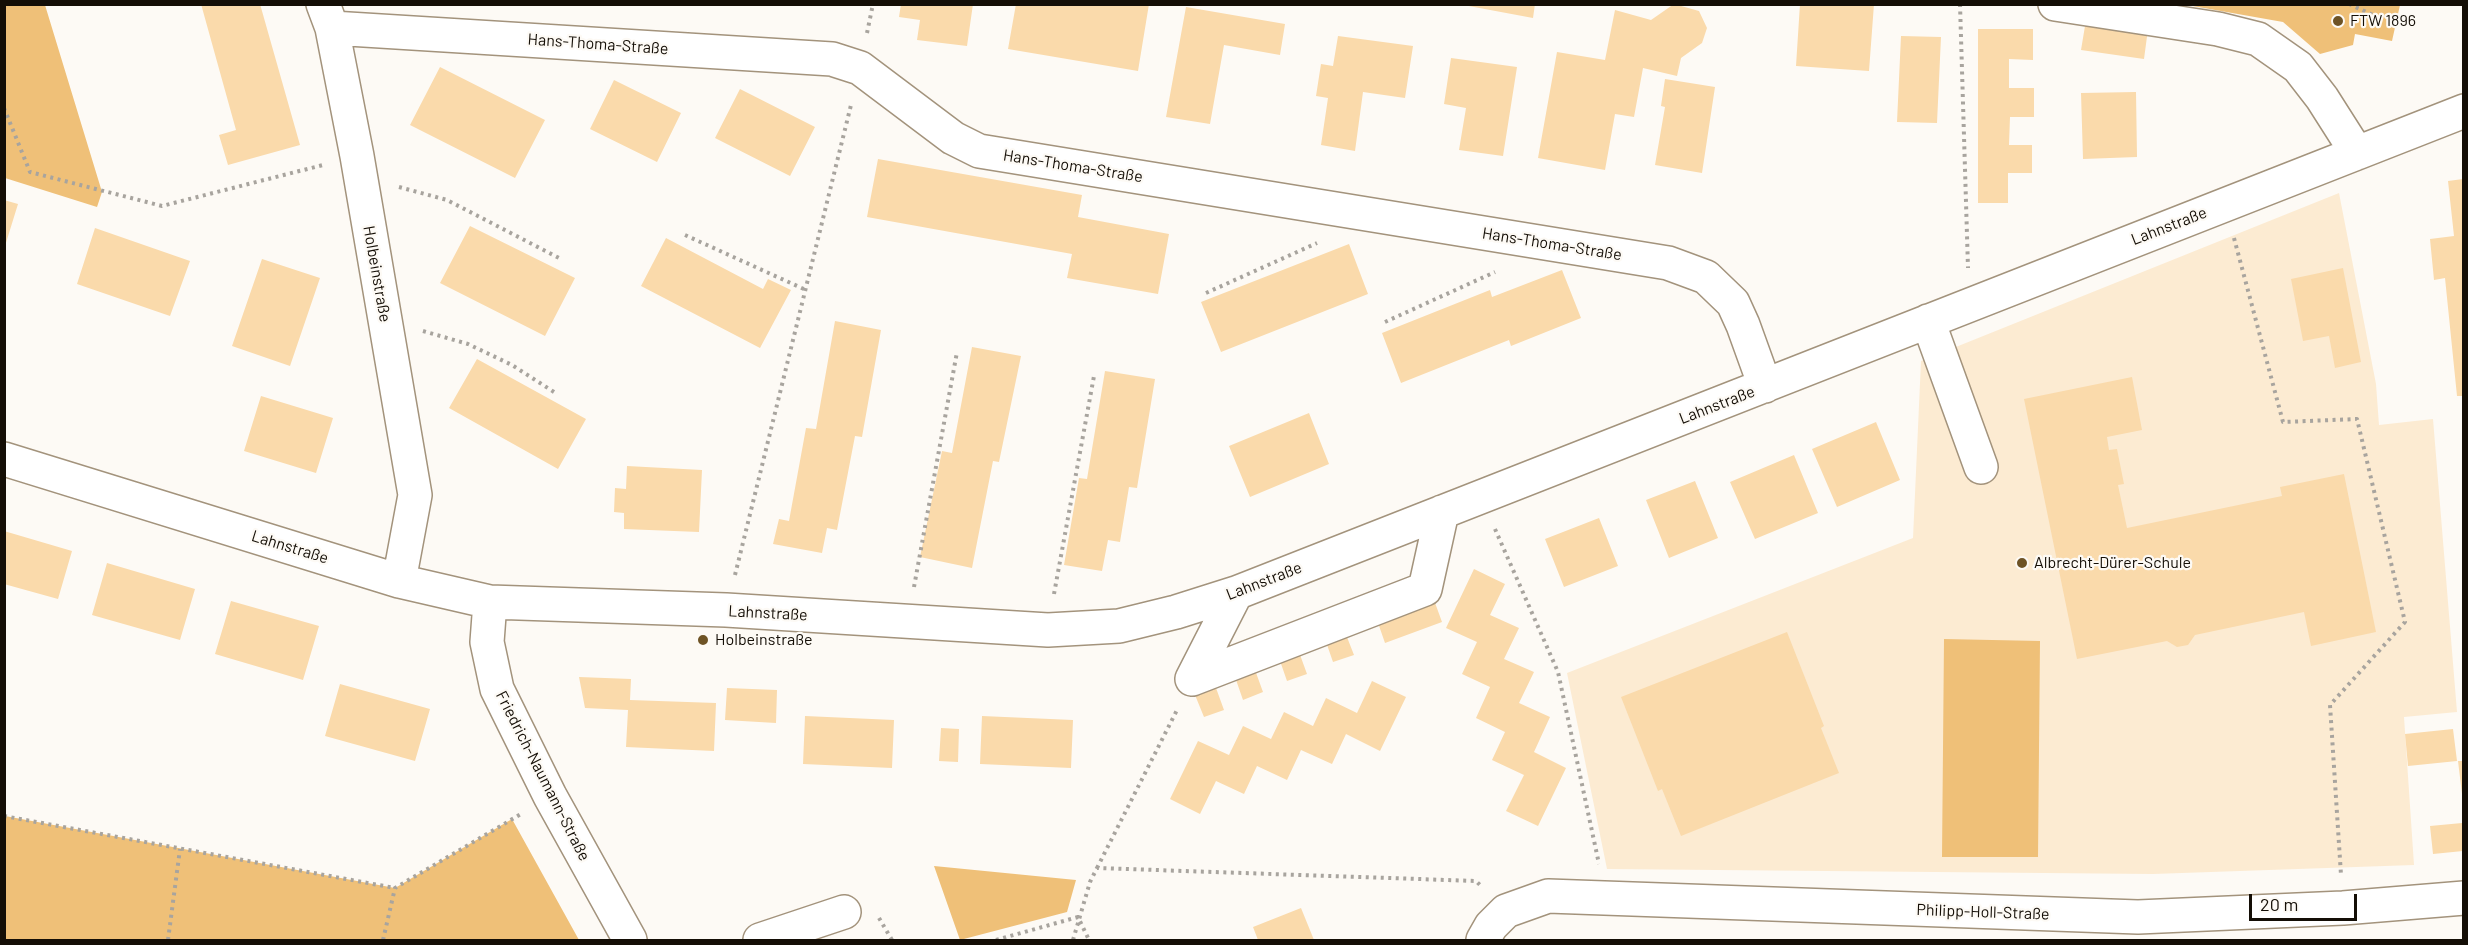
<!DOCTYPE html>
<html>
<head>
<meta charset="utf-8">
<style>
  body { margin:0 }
  #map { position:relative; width:2468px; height:945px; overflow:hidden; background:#fdfaf5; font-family:Barlow,sans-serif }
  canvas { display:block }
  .frame { position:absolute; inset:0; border:6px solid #140e06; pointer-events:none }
  .scale { position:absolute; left:2249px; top:894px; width:108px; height:27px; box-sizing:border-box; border:3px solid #140e06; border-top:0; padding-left:8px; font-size:18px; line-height:21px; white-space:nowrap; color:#140e06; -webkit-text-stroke:4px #fdfaf5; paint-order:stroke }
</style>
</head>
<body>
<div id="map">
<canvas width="2468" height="945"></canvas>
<div class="frame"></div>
<div class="scale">20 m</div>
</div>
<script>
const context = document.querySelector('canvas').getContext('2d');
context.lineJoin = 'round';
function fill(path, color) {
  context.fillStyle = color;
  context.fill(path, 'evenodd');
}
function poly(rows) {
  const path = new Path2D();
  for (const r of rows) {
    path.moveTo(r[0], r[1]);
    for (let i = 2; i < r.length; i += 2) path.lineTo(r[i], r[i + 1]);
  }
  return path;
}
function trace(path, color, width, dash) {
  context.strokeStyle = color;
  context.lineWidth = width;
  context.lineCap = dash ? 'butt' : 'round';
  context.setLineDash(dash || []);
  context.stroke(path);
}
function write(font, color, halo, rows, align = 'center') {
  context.font = font + ' Barlow,sans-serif';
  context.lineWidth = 4.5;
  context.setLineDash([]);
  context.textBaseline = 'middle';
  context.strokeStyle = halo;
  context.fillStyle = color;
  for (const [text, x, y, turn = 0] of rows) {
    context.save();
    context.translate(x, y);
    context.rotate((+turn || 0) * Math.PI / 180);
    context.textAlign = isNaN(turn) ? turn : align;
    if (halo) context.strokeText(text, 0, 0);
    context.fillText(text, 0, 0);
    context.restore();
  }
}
fill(poly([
  [2339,193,2376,384,2379,425,2433,419,2457,712,2404,717,2414,865,2153,874,1607,869,1567,673,1913,538,1921,361]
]), '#fcebd2');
fill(poly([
  [4,5,45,5,102,192,97,207,5,178],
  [2187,5,2400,5,2392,41,2355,34,2353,45,2320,54,2283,22],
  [1944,639,2040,641,2038,857,1942,857],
  [5,816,395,888,512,819,579,940,5,940],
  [934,866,1076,880,1067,912,960,940]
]), '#efc078');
fill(poly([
  [201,4,260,4,300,145,228,165,219,135,236,130],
  [901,4,973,4,967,46,917,40,920,20,899,17],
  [1016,4,1149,4,1138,71,1008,49],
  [1458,4,1535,4,1533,18],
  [1674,4,1699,11,1707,28,1702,43,1681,58,1677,76,1643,68,1634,117,1615,114,1605,170,1538,158,1557,52,1605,60,1615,10,1651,20],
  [1800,4,1874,4,1869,71,1796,66],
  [1186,7,1285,24,1280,55,1224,45,1210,124,1166,117],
  [2086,20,2148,29,2144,59,2081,50],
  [1978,29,2033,29,2033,60,2009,59,2009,88,2034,88,2034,117,2010,117,2009,145,2032,145,2032,173,2008,173,2008,203,1978,203],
  [1338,36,1413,46,1405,98,1363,92,1355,151,1321,145,1328,98,1316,96,1321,64,1333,66],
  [1901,36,1941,37,1937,123,1897,122],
  [1451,58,1517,67,1503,156,1459,150,1466,108,1444,104],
  [440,67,545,120,515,178,410,125],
  [1665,79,1715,87,1702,173,1655,165,1665,107,1661,106],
  [614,80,681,113,657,162,590,129],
  [740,89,815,127,790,176,715,138],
  [2136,92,2137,157,2083,159,2081,93],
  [878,159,1082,195,1078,217,1169,234,1158,294,1067,278,1072,254,867,217],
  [2463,179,2463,396,2457,396,2445,278,2434,280,2430,239,2454,236,2448,181],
  [4,200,18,204,5,246,4,246],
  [470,226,575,278,545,336,440,283],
  [95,228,190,261,170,316,77,284],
  [666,238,763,289,768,279,791,290,760,348,641,286],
  [1349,244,1368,294,1221,352,1201,302],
  [262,259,320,278,290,366,232,346],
  [2343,268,2361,362,2335,368,2329,336,2303,341,2291,279],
  [1562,270,1581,318,1511,346,1509,340,1401,383,1382,333,1490,290,1492,297],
  [835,321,881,330,862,437,855,436,837,530,827,528,822,553,773,544,779,519,789,521,806,428,816,429],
  [972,347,1021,356,999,462,993,461,972,568,920,557,942,451,952,453],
  [477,359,586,419,558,469,449,408],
  [1105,371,1155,379,1137,488,1129,487,1120,542,1108,540,1102,571,1064,565,1079,478,1087,479],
  [2132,377,2142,430,2107,437,2109,450,2117,449,2124,484,2118,485,2127,528,2282,496,2280,487,2344,474,2376,632,2311,646,2304,612,2195,635,2188,645,2177,647,2167,641,2077,659,2024,399],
  [261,396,333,418,316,473,244,451],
  [1309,413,1329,464,1250,497,1229,446],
  [1876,422,1900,480,1837,507,1812,449],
  [1794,455,1818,513,1755,539,1730,482],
  [627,466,702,470,699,532,624,529,624,513,614,512,615,488,626,489],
  [1695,481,1718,538,1669,558,1646,500],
  [1599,518,1618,566,1564,587,1545,539],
  [4,531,72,551,58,599,4,584],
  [107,563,195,589,180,640,92,615],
  [1474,569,1505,584,1490,615,1519,628,1504,659,1534,672,1519,703,1550,717,1534,752,1566,768,1538,826,1506,811,1524,775,1492,760,1505,732,1476,718,1490,687,1462,674,1477,642,1446,628],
  [1434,600,1442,622,1385,643,1377,620],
  [231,601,319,626,303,680,215,654],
  [1345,632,1354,655,1333,662,1325,639],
  [1787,632,1824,726,1821,728,1839,773,1681,836,1662,789,1658,791,1621,697],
  [1299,652,1307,674,1287,681,1279,658],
  [1255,670,1263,692,1243,700,1235,677],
  [579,677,631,679,630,700,716,703,714,751,626,747,628,710,585,708],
  [1372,681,1406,697,1380,751,1346,734,1332,764,1301,750,1287,780,1257,766,1244,794,1216,781,1200,814,1170,799,1198,741,1229,755,1243,726,1271,739,1284,712,1313,726,1326,698,1357,713],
  [340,684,430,709,415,761,325,736],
  [727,688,777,690,776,723,725,720],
  [1216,688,1224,710,1204,717,1195,695],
  [805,716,894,720,892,768,803,764],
  [982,716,1073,720,1071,768,980,764],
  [941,728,959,729,958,762,939,761],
  [2453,729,2457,761,2408,766,2405,734],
  [2458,761,2463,761,2463,794,2462,794],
  [2462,823,2463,851,2433,854,2430,826],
  [1301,908,1314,940,1258,940,1253,927]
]), '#fadaab');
const minor = poly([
  [323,4,332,28,357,156,415,495,399,581],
  [2055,4,2218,29,2258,39,2298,67,2322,98,2357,153],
  [332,28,832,59,860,68,953,138,979,151,1668,263,1706,277,1733,303,1743,325,1765,386],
  [1928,321,1981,467],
  [4,459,399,581,490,602,726,610,1048,630,1119,626,1176,612,1236,593,2464,111],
  [490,602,487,642,497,689,550,796,630,940],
  [1192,679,1425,589,1442,512],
  [1192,679,1236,593],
  [760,940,844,912],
  [1483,940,1491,926,1506,911,1548,896,2138,917,2343,908,2464,898]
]);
trace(minor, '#a3937c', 36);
trace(poly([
  [1960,4,1968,268],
  [2349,4,2375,16],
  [867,33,873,4],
  [4,108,30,172,162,206,323,165],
  [399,187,447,200,559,258],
  [685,235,806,290],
  [2234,238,2283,422,2357,419,2405,622,2330,705,2341,875],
  [1206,293,1317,243],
  [1385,322,1495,272],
  [423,331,468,344,512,365,554,392],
  [1495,529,1558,672,1599,864],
  [735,575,851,105],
  [914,587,957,352],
  [1054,594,1094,376],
  [4,816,395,888],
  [1097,868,1177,710],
  [879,918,892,940],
  [168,940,180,849],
  [383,940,395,888,521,814],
  [996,940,1078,917,1089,940],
  [1073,940,1090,882,1097,868,1476,881,1482,887]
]), '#a8a49e', 4, [3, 4.5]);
trace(minor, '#fff', 33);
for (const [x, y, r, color] of [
  [2338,21,6,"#6e5325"],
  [2022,563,6,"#6e5325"],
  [703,640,6,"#6e5325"]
]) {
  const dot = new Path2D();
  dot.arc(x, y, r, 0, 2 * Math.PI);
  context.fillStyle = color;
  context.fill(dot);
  trace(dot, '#fdfaf5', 2);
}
write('16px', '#140e06', '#fdfaf5', [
  ["FTW 1896",2350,21],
  ["Albrecht-Dürer-Schule",2034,563],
  ["Holbeinstraße",715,640]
], 'left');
write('16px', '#140e06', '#fdfaf5', [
  ["Hans-Thoma-Straße",598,44,4],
  ["Hans-Thoma-Straße",1073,166,9],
  ["Lahnstraße",2169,226,-21],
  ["Hans-Thoma-Straße",1552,244,9],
  ["Holbeinstraße",377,274,80],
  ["Lahnstraße",1717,405,-21],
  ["Lahnstraße",290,547,17],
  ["Lahnstraße",1264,581,-21],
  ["Lahnstraße",768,613,3],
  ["Friedrich-Naumann-Straße",543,776,63],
  ["Philipp-Holl-Straße",1983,912,2]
]);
</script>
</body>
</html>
